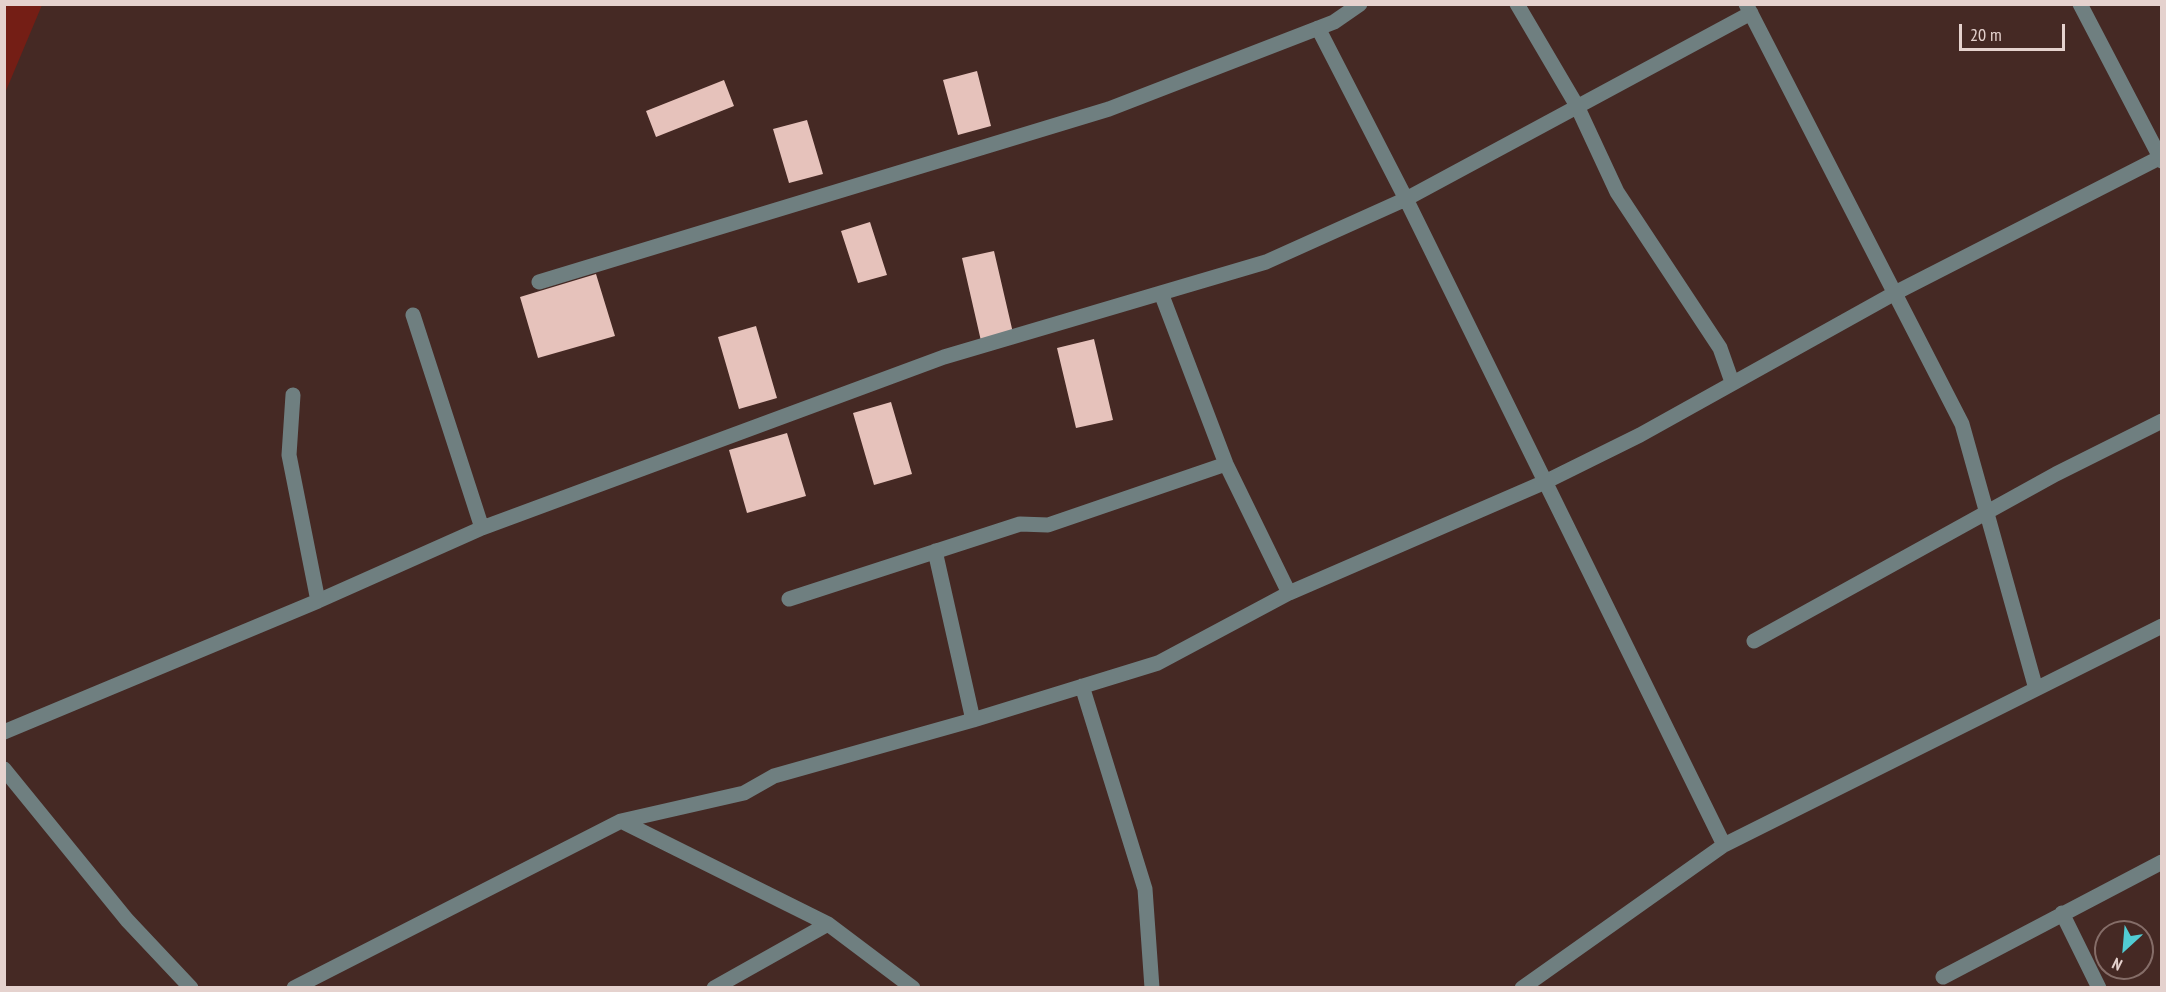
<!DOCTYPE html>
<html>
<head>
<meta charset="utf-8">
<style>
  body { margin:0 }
  #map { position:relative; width:2166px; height:992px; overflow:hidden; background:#452924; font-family:"PT Sans Narrow",sans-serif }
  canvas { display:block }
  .frame { position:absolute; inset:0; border:6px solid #e5d2ce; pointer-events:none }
  .north { position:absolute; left:2094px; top:920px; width:60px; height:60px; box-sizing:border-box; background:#452924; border:2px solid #856d68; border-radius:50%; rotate:206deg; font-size:16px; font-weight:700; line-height:24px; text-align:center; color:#e5d2ce }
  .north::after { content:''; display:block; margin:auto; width:21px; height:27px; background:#51ccd3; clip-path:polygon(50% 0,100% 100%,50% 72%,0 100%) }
  .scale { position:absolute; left:1959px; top:24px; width:106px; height:27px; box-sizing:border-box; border:3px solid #e5d2ce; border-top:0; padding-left:8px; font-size:18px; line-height:21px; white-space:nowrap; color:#e5d2ce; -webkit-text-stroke:4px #452924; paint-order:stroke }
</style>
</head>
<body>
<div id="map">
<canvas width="2166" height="992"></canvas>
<div class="frame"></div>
<div class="north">N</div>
<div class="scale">20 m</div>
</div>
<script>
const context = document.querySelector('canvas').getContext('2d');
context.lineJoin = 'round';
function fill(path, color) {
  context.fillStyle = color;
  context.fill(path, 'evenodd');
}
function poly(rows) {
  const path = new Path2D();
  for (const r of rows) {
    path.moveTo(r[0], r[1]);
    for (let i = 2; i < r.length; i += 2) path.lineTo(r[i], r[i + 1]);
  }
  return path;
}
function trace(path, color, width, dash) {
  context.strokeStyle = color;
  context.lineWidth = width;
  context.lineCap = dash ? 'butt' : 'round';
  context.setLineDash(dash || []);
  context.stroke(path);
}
fill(poly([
  [5,4,42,5,5,93,4,5]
]), '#741e15');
fill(poly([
  [977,71,991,126,958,135,943,80],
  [724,80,734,106,656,137,646,111],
  [807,120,823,174,789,183,773,129],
  [870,222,887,275,858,283,841,231],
  [994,251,1013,333,981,341,962,258],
  [596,274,615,336,538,358,520,297],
  [756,326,777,398,739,409,718,337],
  [1094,339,1113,420,1076,428,1057,348],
  [891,402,912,474,874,485,853,413],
  [787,433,806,496,747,513,729,450]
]), '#e6c2bb');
trace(poly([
  [1517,4,1577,106,1617,192,1720,348,1732,382],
  [1746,4,1962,424,2036,689],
  [2080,4,2162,161],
  [1318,28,1406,199,1724,845],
  [539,282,1109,109,1334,22,1360,4],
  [1161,293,1226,464,1289,593],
  [293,395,289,455,318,601,482,528,413,315],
  [482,528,944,357,1266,262,1406,199,1751,13],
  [935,551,973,720],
  [789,599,1020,524,1048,525,1226,464],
  [1754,641,2056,474,2162,421],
  [1082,686,1145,889,1152,988],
  [4,732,318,601],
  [4,769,127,920,191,988],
  [621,821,828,924,913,988],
  [2062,913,2099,988],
  [1943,977,2162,862],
  [294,988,621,821,744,793,774,776,973,720,1158,663,1289,593,1545,482,1640,435,1895,293,2159,158],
  [714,988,828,924],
  [1522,988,1724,845,2162,626]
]), '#6f7f80', 15);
</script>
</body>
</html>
